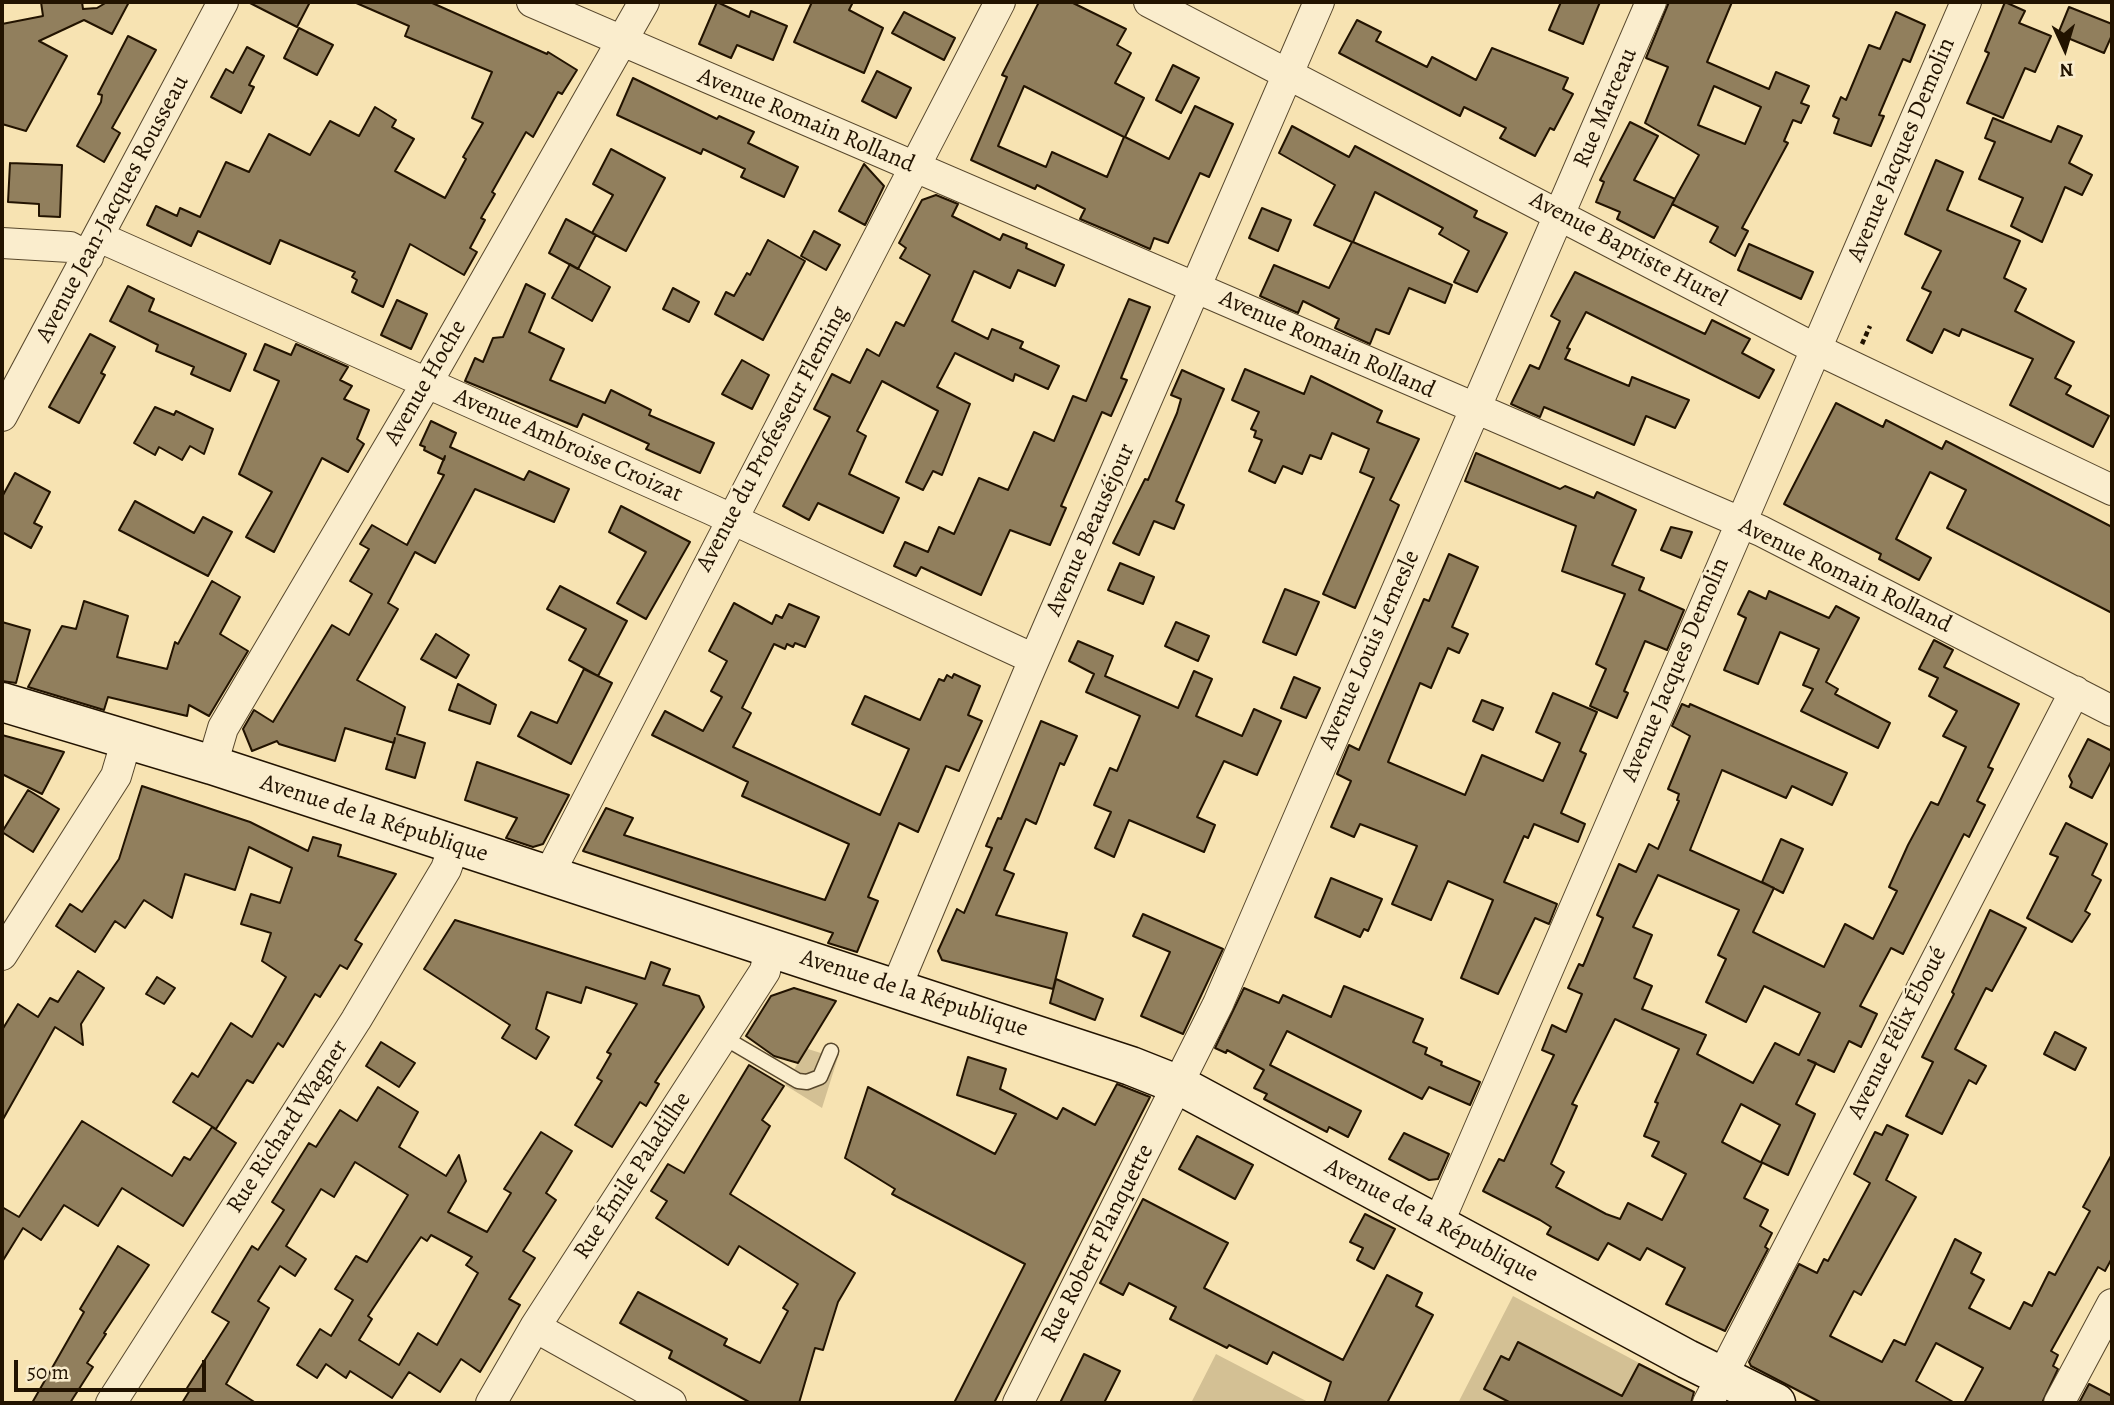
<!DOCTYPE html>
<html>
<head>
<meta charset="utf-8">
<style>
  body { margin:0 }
  #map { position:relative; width:2114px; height:1405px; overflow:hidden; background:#f7e3b2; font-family:Alegreya,serif }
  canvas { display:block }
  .frame { position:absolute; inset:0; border:4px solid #221300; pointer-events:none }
  .north { position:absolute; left:2030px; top:14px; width:70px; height:70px; -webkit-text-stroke:5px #faedcd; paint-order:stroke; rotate:176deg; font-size:19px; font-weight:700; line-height:28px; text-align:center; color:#221300 }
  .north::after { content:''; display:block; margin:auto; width:24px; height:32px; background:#221300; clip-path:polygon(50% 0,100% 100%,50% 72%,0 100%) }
  .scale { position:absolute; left:14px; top:1360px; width:192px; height:32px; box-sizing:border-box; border:4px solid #221300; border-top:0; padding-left:9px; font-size:21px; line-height:24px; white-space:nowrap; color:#221300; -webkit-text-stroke:5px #faedcd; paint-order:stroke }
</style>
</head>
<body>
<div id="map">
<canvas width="2114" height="1405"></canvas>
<div class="frame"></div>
<div class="north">N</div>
<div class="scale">50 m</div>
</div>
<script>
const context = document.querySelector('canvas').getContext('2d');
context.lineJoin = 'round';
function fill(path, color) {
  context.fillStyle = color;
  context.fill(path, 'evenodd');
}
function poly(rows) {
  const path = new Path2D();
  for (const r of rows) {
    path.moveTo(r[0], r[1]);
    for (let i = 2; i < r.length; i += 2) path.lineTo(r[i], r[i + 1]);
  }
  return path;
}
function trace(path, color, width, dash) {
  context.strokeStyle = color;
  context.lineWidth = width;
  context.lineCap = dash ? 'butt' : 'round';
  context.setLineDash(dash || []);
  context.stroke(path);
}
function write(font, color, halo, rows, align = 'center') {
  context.font = font + ' Alegreya,serif';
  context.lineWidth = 5;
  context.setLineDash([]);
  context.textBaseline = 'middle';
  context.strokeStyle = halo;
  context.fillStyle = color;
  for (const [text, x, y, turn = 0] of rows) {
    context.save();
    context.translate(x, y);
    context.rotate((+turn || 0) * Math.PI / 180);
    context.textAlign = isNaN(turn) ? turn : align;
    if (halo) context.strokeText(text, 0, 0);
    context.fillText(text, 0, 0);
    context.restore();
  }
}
fill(poly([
  [809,1044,808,1049,827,1055,829,1051,839,1054,822,1108,785,1085],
  [1513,1296,1692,1391,1686,1403,1458,1403],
  [1216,1354,1310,1403,1191,1403]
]), '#d3c094');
const building = poly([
  [41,2,82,2,83,9,97,8,107,2,129,2,112,34,84,20,39,41,67,56,26,131,2,124,2,24,43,16,41,2],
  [248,2,310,2,297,27,248,2],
  [354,2,430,2,547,54,548,52,577,70,562,94,558,92,533,137,526,132,492,192,495,194,481,218,485,220,470,248,477,252,464,275,410,244,383,307,352,292,357,280,352,277,355,272,280,240,270,264,198,231,191,246,147,225,156,206,177,216,180,208,200,217,226,162,249,172,269,134,310,155,330,121,359,136,375,107,396,120,392,127,414,139,395,171,445,198,466,159,463,157,483,123,472,118,492,72,405,36,409,26,354,2],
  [717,2,749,17,751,11,787,26,773,60,737,45,731,58,699,44,717,2],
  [812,2,853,2,849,10,883,28,864,73,794,42,812,2],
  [1039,2,1071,2,1126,29,1117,45,1131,53,1115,83,1144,98,1125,137,1169,159,1195,106,1233,124,1209,177,1200,173,1168,243,1154,238,1150,249,1118,235,1080,219,1085,209,1037,185,1035,189,971,160,1007,77,1002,75,1039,2],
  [1024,86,1124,137,1107,177,1052,152,1046,167,998,146,1024,86],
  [1561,2,1600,2,1583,44,1549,30,1561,2],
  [1669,2,1732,2,1707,62,1769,89,1776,72,1809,86,1801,103,1809,106,1801,123,1793,120,1784,141,1788,143,1742,228,1748,231,1735,256,1710,242,1718,227,1672,204,1699,155,1645,123,1668,67,1646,58,1669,2],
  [1714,86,1761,107,1745,144,1698,125,1714,86],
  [2005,2,2025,11,2019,23,2051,36,2035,72,2025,68,2003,118,1967,103,1989,53,1985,51,2005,2],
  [2069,7,2112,24,2112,35,2104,53,2058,34,2069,7],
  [904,12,955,38,944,60,892,33,904,12],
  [1896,12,1925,25,1910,62,1903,59,1879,115,1884,116,1871,146,1834,133,1839,119,1833,116,1841,97,1846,100,1869,45,1880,49,1896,12],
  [1357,20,1381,32,1376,41,1427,67,1432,57,1476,80,1492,48,1568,78,1563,89,1573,94,1554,130,1550,128,1535,156,1500,138,1506,128,1464,107,1460,116,1339,53,1357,20],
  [299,28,333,45,317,75,284,58,299,28],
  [128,36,156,50,112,128,120,133,104,162,77,146,101,102,102,95,98,94,128,36],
  [247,47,264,56,249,85,254,87,241,113,211,97,226,69,233,73,247,47],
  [1173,65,1199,78,1181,113,1156,100,1173,65],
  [877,71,911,88,896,118,862,101,877,71],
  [633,78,717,119,719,116,754,132,748,143,798,167,784,197,741,177,745,169,703,149,701,154,617,115,633,78],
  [1993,118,2051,142,2058,126,2082,136,2069,163,2092,175,2082,195,2065,187,2042,242,2011,226,2023,198,1979,179,1995,142,1985,138,1993,118],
  [1630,122,1658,136,1634,180,1675,199,1654,238,1617,219,1620,212,1596,202,1604,182,1600,180,1630,122],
  [1292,126,1349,157,1355,146,1477,211,1474,217,1507,233,1477,292,1454,282,1469,251,1439,234,1443,228,1375,192,1353,242,1452,285,1445,303,1409,288,1389,334,1376,329,1370,344,1335,328,1339,319,1303,301,1298,313,1260,296,1274,265,1329,288,1352,242,1314,225,1335,185,1279,153,1292,126],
  [611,149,665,178,626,251,592,233,613,195,593,184,611,149],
  [1936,160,1963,172,1947,210,2020,241,2004,278,2026,289,2015,311,2074,342,2055,378,2071,386,2066,394,2109,416,2093,447,2010,405,2033,359,1962,329,1959,336,1944,329,1932,353,1907,340,1931,292,1922,288,1941,251,1905,234,1936,160],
  [10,163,62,165,60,217,39,216,39,204,8,202,10,163],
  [864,164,884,186,865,225,839,211,864,164],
  [936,195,958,204,952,216,1000,240,1003,234,1027,244,1026,248,1064,265,1055,286,1018,270,1010,288,974,271,952,321,988,339,992,329,1023,342,1020,348,1059,366,1048,389,1015,374,1013,381,955,353,937,387,970,404,942,475,933,471,923,490,906,482,938,411,882,381,857,431,866,436,849,474,899,498,883,533,818,503,809,520,783,506,830,417,814,409,832,374,850,383,867,349,879,356,896,322,904,326,930,275,900,258,906,248,899,243,922,200,936,195],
  [1262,208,1291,220,1278,251,1249,238,1262,208],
  [566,219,596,235,578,269,549,253,566,219],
  [814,231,840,245,826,270,801,256,814,231],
  [768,240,805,261,763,340,715,314,726,292,734,296,747,273,750,275,768,240],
  [1749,244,1813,272,1801,299,1738,270,1749,244],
  [570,264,610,287,592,321,552,298,570,264],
  [1575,272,1705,334,1712,320,1750,339,1742,353,1774,370,1759,398,1586,312,1567,348,1570,349,1565,359,1629,386,1632,377,1689,400,1675,428,1646,416,1634,445,1544,407,1540,417,1511,404,1530,365,1539,369,1560,321,1551,316,1575,272],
  [526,284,545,294,529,332,564,349,550,380,605,403,611,390,651,410,649,415,714,443,700,473,646,449,649,444,583,414,577,427,465,381,475,358,483,362,493,338,503,337,526,284],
  [128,286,154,299,149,311,246,354,230,391,191,374,194,367,156,351,158,345,110,321,128,286],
  [673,288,699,302,689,322,663,309,673,288],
  [1129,299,1150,307,1121,378,1127,380,1111,416,1102,412,1061,506,1066,508,1050,545,1010,530,981,595,921,567,916,576,894,566,905,542,928,552,939,527,954,534,979,478,1008,490,1034,432,1054,441,1073,396,1086,401,1129,299],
  [397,300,427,314,411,349,381,335,397,300],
  [90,334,115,347,101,373,105,375,79,423,49,407,90,334],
  [265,344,291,355,296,344,348,367,340,380,352,386,344,399,369,410,357,439,364,444,348,472,322,458,274,552,246,537,272,492,239,474,279,381,254,370,265,344],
  [742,360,769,375,752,409,722,394,742,360],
  [1245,369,1304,394,1311,376,1382,411,1377,422,1419,439,1390,500,1399,505,1355,608,1323,594,1374,478,1360,472,1369,449,1332,433,1321,459,1310,455,1302,474,1283,466,1275,483,1249,471,1262,440,1254,437,1256,431,1251,429,1259,412,1232,400,1245,369],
  [1182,370,1224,389,1176,501,1184,505,1174,529,1154,521,1139,555,1113,543,1145,479,1148,480,1177,413,1181,399,1171,395,1182,370],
  [1836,403,1883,427,1886,420,1942,449,1946,441,2112,527,2112,613,1947,528,1966,490,1930,472,1896,539,1931,558,1919,580,1879,559,1881,554,1784,504,1836,403],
  [155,407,174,415,176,411,213,429,204,454,190,446,182,460,159,447,155,455,134,443,155,407],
  [431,421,456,433,450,447,524,480,529,471,569,489,554,522,475,489,435,563,415,552,388,603,398,609,357,680,405,707,397,734,425,743,415,778,386,769,395,738,394,743,345,728,335,761,279,744,277,741,252,751,243,729,254,710,273,722,332,625,349,635,372,594,350,581,369,549,360,544,372,525,407,545,444,475,438,473,445,456,444,460,424,450,425,447,420,445,431,421],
  [1476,453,1560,489,1565,486,1594,498,1597,492,1636,510,1612,565,1644,578,1639,590,1684,610,1667,650,1645,641,1624,691,1628,693,1617,718,1590,706,1606,669,1596,664,1625,594,1562,571,1576,526,1465,481,1476,453],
  [15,473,50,492,34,523,42,527,31,548,2,532,2,497,15,473],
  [135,501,194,533,203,517,232,532,208,576,119,530,135,501],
  [621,506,690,542,646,619,617,603,646,552,609,532,621,506],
  [1671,527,1692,532,1681,558,1661,550,1671,527],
  [1449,554,1478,567,1452,627,1468,634,1459,653,1448,648,1431,688,1420,683,1388,762,1465,795,1482,755,1543,781,1560,743,1536,732,1553,693,1597,712,1580,751,1586,754,1561,813,1585,824,1578,842,1534,824,1528,838,1524,836,1504,882,1557,904,1549,924,1535,918,1498,994,1461,978,1493,900,1448,881,1431,920,1392,904,1417,846,1360,824,1354,837,1331,827,1351,781,1337,774,1349,745,1359,750,1424,599,1429,601,1449,554],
  [1120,563,1154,577,1143,604,1108,590,1120,563],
  [212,581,240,597,220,634,248,651,209,716,189,705,187,716,108,697,104,710,28,687,62,626,76,629,84,601,128,616,117,657,167,669,175,642,178,644,212,581],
  [560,586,627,621,598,676,569,660,586,629,547,609,560,586],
  [1285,589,1319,602,1296,655,1263,642,1285,589],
  [1749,591,1766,599,1769,591,1829,618,1836,606,1859,618,1826,682,1838,689,1835,694,1890,723,1878,748,1801,711,1813,689,1803,685,1819,649,1780,632,1758,684,1724,670,1746,618,1738,614,1749,591],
  [734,603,772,624,776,615,782,618,789,604,819,617,805,647,795,643,793,647,787,644,785,649,774,644,742,708,751,713,733,747,880,815,909,749,852,724,865,696,920,720,939,679,944,681,947,675,952,678,954,674,980,686,968,715,982,721,959,771,946,766,918,832,899,823,868,897,878,901,857,952,828,943,833,933,583,851,606,808,633,818,624,835,825,900,849,844,742,796,748,782,652,735,665,711,703,731,722,697,711,691,727,661,709,651,734,603],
  [2,622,30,630,16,683,2,681,2,622],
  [1176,622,1209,636,1198,661,1165,646,1176,622],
  [436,634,469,655,456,678,421,659,436,634],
  [1934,640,1953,650,1944,667,2019,704,1988,767,1993,769,1977,801,1985,805,1969,837,1964,834,1903,954,1891,948,1860,1006,1877,1014,1861,1047,1849,1041,1834,1072,1808,1060,1816,1063,1796,1104,1815,1114,1788,1175,1761,1162,1780,1125,1741,1104,1722,1142,1762,1163,1744,1198,1768,1210,1760,1226,1772,1233,1765,1247,1768,1249,1725,1331,1666,1304,1685,1268,1647,1248,1640,1260,1608,1243,1598,1260,1547,1234,1551,1227,1540,1220,1483,1191,1499,1159,1504,1161,1554,1055,1542,1050,1552,1025,1566,1032,1582,994,1568,988,1579,964,1583,966,1603,918,1597,915,1619,864,1636,872,1649,844,1658,849,1679,801,1677,800,1679,794,1668,789,1690,736,1672,726,1682,704,1689,707,1690,704,1847,773,1832,805,1792,786,1786,798,1722,770,1690,850,1774,888,1753,932,1824,967,1845,924,1873,939,1897,891,1889,887,1908,845,1931,802,1938,805,1966,747,1943,736,1957,711,1929,696,1938,678,1919,669,1934,640],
  [1658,875,1739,910,1718,955,1726,959,1706,1002,1746,1022,1764,986,1820,1013,1799,1055,1775,1043,1753,1083,1697,1054,1706,1035,1642,1009,1652,986,1634,978,1652,935,1633,927,1658,875],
  [1615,1019,1679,1049,1655,1102,1658,1103,1644,1136,1659,1142,1652,1156,1686,1174,1662,1220,1628,1203,1620,1219,1606,1214,1556,1187,1564,1172,1551,1164,1577,1106,1572,1104,1615,1019],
  [1078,641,1113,656,1105,676,1178,708,1194,671,1212,679,1196,716,1242,736,1254,709,1281,721,1257,775,1224,761,1197,817,1215,825,1204,852,1129,820,1114,857,1095,848,1111,812,1094,805,1110,768,1117,771,1140,716,1086,692,1094,674,1069,661,1078,641],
  [584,669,612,683,571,764,518,736,531,712,557,723,584,669],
  [1294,677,1320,688,1306,718,1281,708,1294,677],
  [458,684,496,705,490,724,449,710,458,684],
  [1482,700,1503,708,1493,730,1473,721,1482,700],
  [1041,721,1077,736,1064,765,1060,763,1036,824,1026,819,1004,870,1014,874,996,915,1067,933,1053,989,942,960,938,951,957,909,964,913,992,848,986,846,998,818,1001,819,1041,721],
  [2,735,64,752,42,794,2,774,2,735],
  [2088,739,2112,751,2112,760,2092,798,2070,787,2072,782,2069,776,2088,739],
  [477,762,569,795,543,844,533,847,506,838,517,818,465,800,477,762],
  [142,786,250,822,308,851,313,837,341,845,338,856,396,874,355,940,362,944,347,969,340,965,320,997,315,994,283,1047,278,1043,253,1083,247,1080,216,1129,173,1102,192,1073,198,1077,231,1023,252,1037,286,977,262,961,271,933,241,924,251,894,280,903,292,868,249,847,235,890,185,874,172,918,144,900,125,928,115,921,95,952,56,926,70,904,82,912,119,859,142,786],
  [28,790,59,809,33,852,2,832,28,790],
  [2066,823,2107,844,2092,875,2101,880,2085,911,2090,914,2072,942,2027,918,2058,857,2050,854,2066,823],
  [1781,839,1803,849,1783,893,1762,882,1781,839],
  [1331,878,1382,899,1368,931,1364,929,1360,937,1315,917,1331,878],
  [1990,910,2026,928,1992,991,1986,988,1955,1049,1986,1066,1976,1084,1969,1080,1942,1134,1906,1116,1933,1062,1922,1057,1954,994,1952,992,1990,910],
  [1143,914,1223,949,1183,1034,1141,1016,1170,952,1133,936,1143,914],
  [455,920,645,979,651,962,670,969,663,985,699,996,704,1007,655,1082,659,1084,646,1106,640,1102,612,1147,575,1125,602,1081,597,1078,611,1054,607,1052,637,1004,586,987,581,1003,547,992,536,1029,549,1037,536,1059,502,1038,510,1025,424,969,455,920],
  [78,971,104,988,81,1024,83,1045,55,1027,2,1121,2,1030,18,1004,38,1017,50,998,58,1002,78,971],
  [157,977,175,988,164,1004,146,994,157,977],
  [1056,979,1103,999,1095,1020,1050,1003,1056,979],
  [1344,986,1423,1019,1413,1042,1427,1048,1425,1054,1442,1062,1441,1065,1480,1082,1470,1105,1429,1087,1422,1099,1287,1031,1270,1065,1361,1111,1348,1137,1329,1127,1327,1132,1264,1099,1267,1094,1254,1088,1264,1070,1227,1050,1226,1053,1215,1048,1244,988,1279,1003,1283,995,1331,1017,1344,986],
  [794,988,836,1001,798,1063,774,1056,746,1036,771,996,794,988],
  [2055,1032,2086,1048,2075,1070,2044,1054,2055,1032],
  [381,1042,415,1063,399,1087,366,1066,381,1042],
  [968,1057,1006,1069,1000,1089,1057,1119,1063,1108,1095,1125,1117,1084,1150,1097,994,1403,954,1403,1025,1264,892,1194,895,1189,845,1158,868,1087,995,1154,1016,1114,957,1095,968,1057],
  [749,1065,784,1086,762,1120,770,1126,730,1194,855,1273,838,1302,823,1350,815,1348,799,1403,751,1403,669,1358,672,1351,620,1323,638,1292,727,1339,724,1345,760,1363,788,1311,783,1308,798,1284,739,1246,728,1265,656,1218,667,1201,651,1191,668,1164,684,1173,749,1065],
  [378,1087,418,1112,399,1147,446,1176,459,1155,466,1181,448,1212,487,1232,511,1193,504,1189,541,1132,572,1151,546,1193,556,1200,523,1251,535,1258,509,1299,520,1305,492,1352,480,1372,461,1359,440,1392,409,1372,392,1398,350,1371,346,1378,326,1364,317,1378,297,1365,320,1329,331,1336,353,1300,335,1289,356,1256,367,1262,408,1195,355,1162,334,1197,321,1189,286,1246,306,1259,295,1276,280,1266,258,1301,269,1308,226,1384,256,1403,182,1403,190,1390,187,1388,229,1322,212,1312,252,1246,258,1250,284,1210,272,1202,309,1143,316,1147,340,1110,357,1121,378,1087],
  [431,1235,472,1257,466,1265,478,1273,437,1345,418,1333,399,1365,359,1340,372,1319,368,1316,405,1260,421,1237,427,1241,431,1235],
  [82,1121,172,1176,184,1157,190,1160,212,1127,236,1143,183,1226,122,1188,98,1226,64,1205,41,1240,23,1228,2,1262,2,1207,19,1217,82,1121],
  [1887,1125,1908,1135,1886,1180,1916,1197,1861,1295,1854,1291,1830,1336,1882,1362,1894,1340,1905,1345,1955,1239,1981,1253,1971,1273,1984,1280,1969,1308,2010,1329,2024,1302,2032,1306,2049,1272,2055,1275,2090,1211,2083,1207,2112,1154,2112,1258,2105,1271,2098,1267,2051,1351,2058,1355,2053,1366,2058,1369,2042,1403,1964,1403,1983,1368,1936,1343,1916,1381,1955,1403,1822,1403,1751,1366,1749,1362,1799,1264,1817,1273,1824,1259,1828,1261,1870,1183,1854,1174,1875,1132,1882,1135,1887,1125],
  [1404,1133,1449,1154,1438,1179,1429,1180,1389,1159,1404,1133],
  [1197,1136,1253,1165,1235,1199,1179,1169,1197,1136],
  [1143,1199,1228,1243,1204,1288,1343,1360,1387,1275,1422,1293,1416,1306,1433,1315,1387,1403,1324,1403,1331,1382,1273,1352,1267,1364,1229,1345,1227,1348,1170,1319,1176,1307,1129,1283,1123,1295,1100,1283,1143,1199],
  [1365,1214,1395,1229,1374,1269,1357,1260,1363,1248,1350,1242,1365,1214],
  [118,1246,149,1265,104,1333,106,1334,87,1363,93,1367,70,1403,32,1403,84,1312,80,1309,118,1246],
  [1518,1342,1622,1396,1639,1364,1694,1392,1691,1403,1511,1403,1484,1389,1501,1356,1509,1360,1518,1342],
  [1084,1354,1120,1371,1104,1403,1060,1403,1084,1354],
  [2089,1384,2112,1396,2112,1403,2079,1403,2089,1384]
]);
fill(building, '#917f5d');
trace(building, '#221300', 2);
const service = poly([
  [723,1037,798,1081,807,1082,820,1077,831,1051]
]);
const minor = poly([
  [532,2,1761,531,2112,711],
  [1149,2,1816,349,2112,490],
  [99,237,710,509,1034,659],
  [2,243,70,247,88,257],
  [2,416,223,2],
  [212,765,223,728,432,374,644,2],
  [548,876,1000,2],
  [2,955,116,776,127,739],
  [896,988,1027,676,1319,2],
  [1438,1224,1966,2],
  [535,1327,671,1403],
  [111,1403,356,1020,446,869,454,846],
  [491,1403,535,1327,765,971,770,948],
  [1018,1403,1218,1004,1651,2],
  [1708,1403,2075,691],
  [2059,1403,2112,1304]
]);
const secondary = poly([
  [2,702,212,765,1131,1066,1179,1085,1687,1359,1776,1403]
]);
trace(service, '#57472c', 17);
trace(minor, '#57472c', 32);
trace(secondary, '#221300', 41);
trace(poly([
  [1862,344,1870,326]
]), '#221300', 4.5, [5, 3.5]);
trace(service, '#faedcd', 14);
trace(minor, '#faedcd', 30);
trace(secondary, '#faedcd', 38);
write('24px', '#221300', '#faedcd', [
  ["Rue Marceau",1606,108,-67],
  ["Avenue Romain Rolland",806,121,23],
  ["Avenue Jacques Demolin",1902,150,-67],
  ["Avenue Jean-Jacques Rousseau",113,209,-62],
  ["Avenue Baptiste Hurel",1628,250,28],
  ["Avenue Romain Rolland",1327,345,24],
  ["Avenue Hoche",426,383,-60],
  ["Avenue du Professeur Fleming",773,439,-62],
  ["Avenue Ambroise Croizat",568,446,24],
  ["Avenue Beauséjour",1091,530,-66],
  ["Avenue Romain Rolland",1845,576,26],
  ["Avenue Louis Lemesle",1370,650,-66],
  ["Avenue Jacques Demolin",1676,670,-67],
  ["Avenue de la République",374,819,18],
  ["Avenue de la République",914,994,18],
  ["Avenue Félix Éboué",1898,1033,-63],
  ["Rue Richard Wagner",288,1127,-57],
  ["Rue Émile Paladilhe",633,1176,-57],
  ["Avenue de la République",1431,1221,28],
  ["Rue Robert Planquette",1098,1244,-63]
]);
</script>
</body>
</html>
